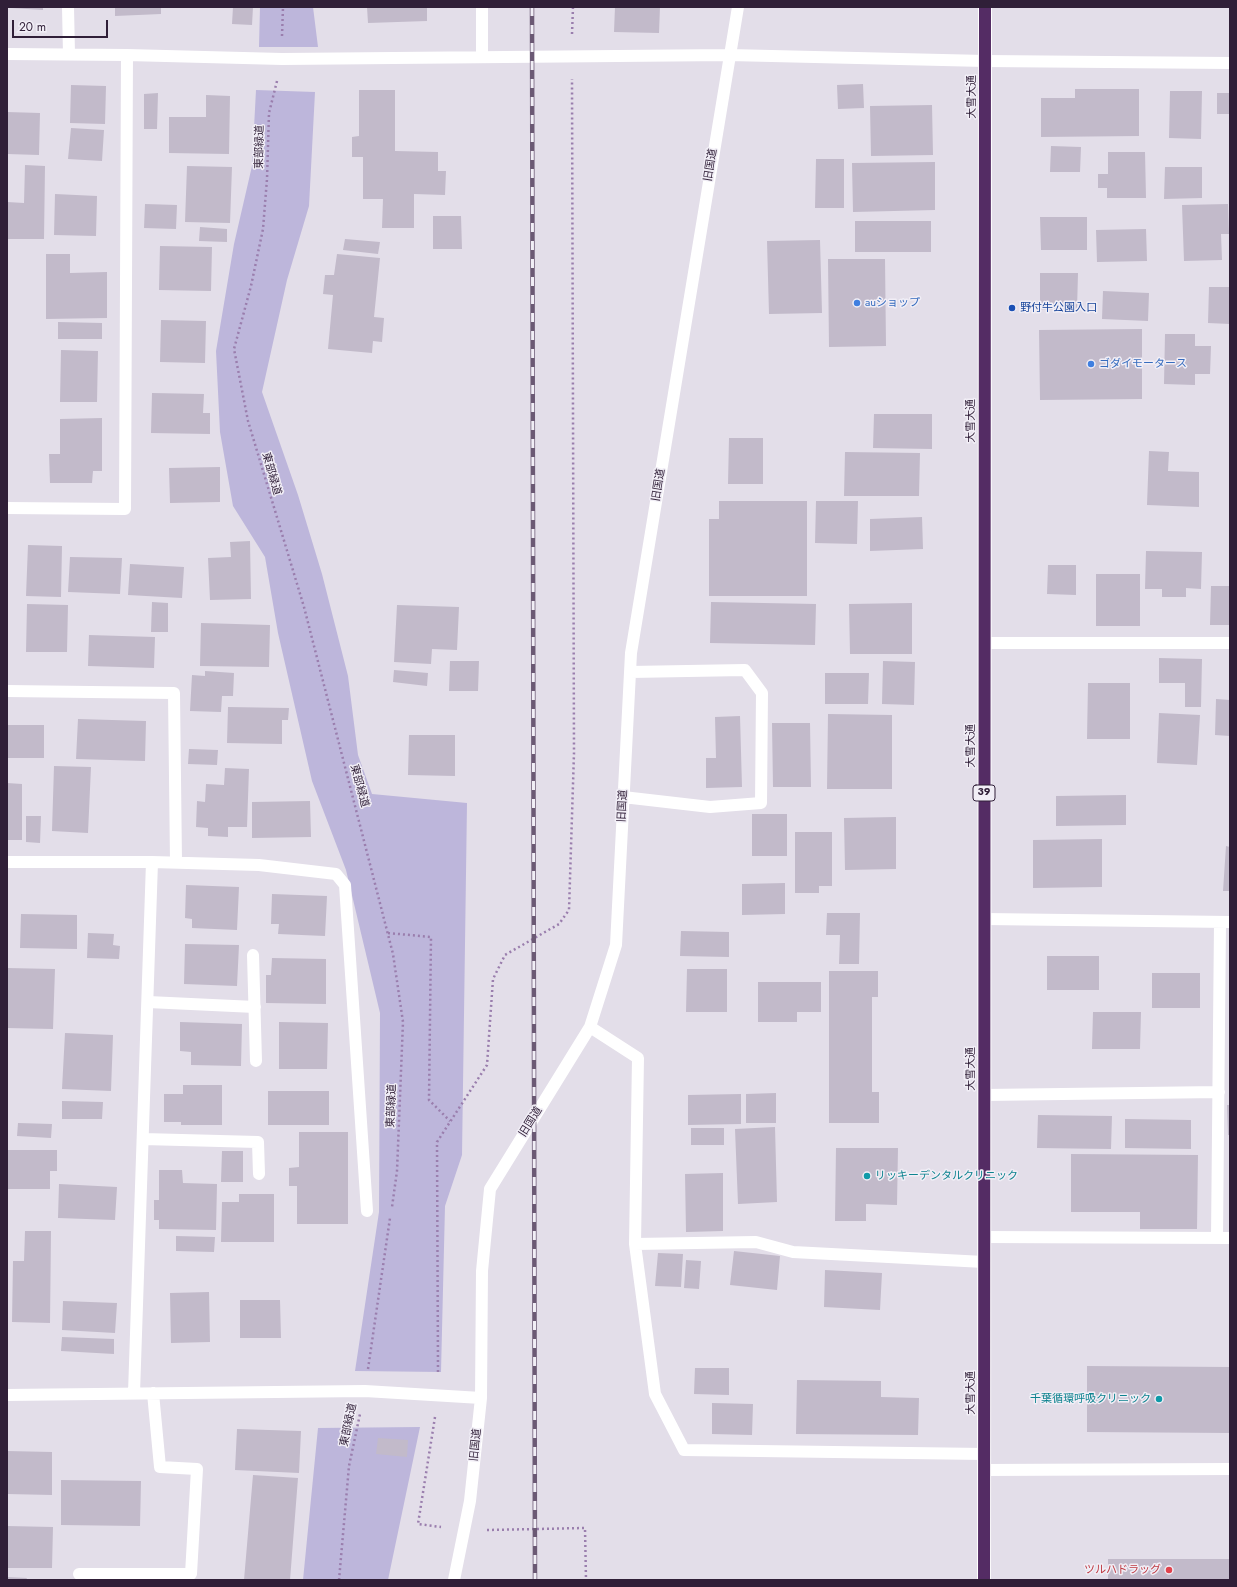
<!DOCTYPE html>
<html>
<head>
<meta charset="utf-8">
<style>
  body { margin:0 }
  #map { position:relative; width:1237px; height:1587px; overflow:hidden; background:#e3dee9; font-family:Jost,sans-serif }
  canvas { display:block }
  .frame { position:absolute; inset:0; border:8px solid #301f38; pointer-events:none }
  .scale { position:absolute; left:12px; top:20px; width:96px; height:18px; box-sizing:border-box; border:2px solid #301f38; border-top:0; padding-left:5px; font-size:12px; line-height:14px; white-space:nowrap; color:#301f38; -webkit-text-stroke:3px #f1eef6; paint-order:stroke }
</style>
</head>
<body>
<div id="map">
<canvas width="1237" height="1587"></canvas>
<div class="frame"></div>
<div class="scale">20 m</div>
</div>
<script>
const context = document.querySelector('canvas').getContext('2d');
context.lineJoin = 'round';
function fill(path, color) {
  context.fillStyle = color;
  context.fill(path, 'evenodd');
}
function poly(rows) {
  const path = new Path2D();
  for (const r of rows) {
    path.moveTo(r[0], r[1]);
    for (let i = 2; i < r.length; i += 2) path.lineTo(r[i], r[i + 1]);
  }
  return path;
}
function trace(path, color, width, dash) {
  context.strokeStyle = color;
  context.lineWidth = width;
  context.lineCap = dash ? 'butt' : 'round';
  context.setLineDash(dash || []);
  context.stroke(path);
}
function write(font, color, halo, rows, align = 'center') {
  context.font = font + ' Jost,"Noto Sans JP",sans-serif';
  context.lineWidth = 3;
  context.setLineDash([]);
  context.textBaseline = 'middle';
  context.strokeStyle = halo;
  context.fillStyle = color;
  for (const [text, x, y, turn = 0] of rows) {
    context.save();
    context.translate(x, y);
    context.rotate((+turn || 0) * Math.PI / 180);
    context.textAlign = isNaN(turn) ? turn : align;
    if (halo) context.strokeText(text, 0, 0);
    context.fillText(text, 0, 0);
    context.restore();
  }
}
fill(poly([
  [260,7,313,7,318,47,259,47],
  [256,90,315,92,309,206,287,280,262,392,298,495,322,574,348,676,358,755,372,794,467,803,462,1155,445,1206,441,1372,355,1371,379,1212,380,1013,346,870,312,781,278,633,265,557,233,506,220,432,216,351,234,244,252,166],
  [420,1427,388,1580,303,1580,318,1428]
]), '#bdb6db');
fill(poly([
  [11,7,43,7,43,10,11,8],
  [115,7,161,7,161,14,115,16],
  [233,7,253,7,252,25,232,24],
  [367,7,427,7,427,21,368,23],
  [615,7,660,7,659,33,614,32],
  [863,84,864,108,838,109,837,85],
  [71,85,106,86,105,124,70,123],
  [1075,89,1139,89,1139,136,1041,137,1041,98,1075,98],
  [359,90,395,90,395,151,438,152,438,171,446,171,445,195,414,194,414,228,382,228,383,199,363,199,363,157,352,157,352,137,359,136],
  [1170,91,1202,91,1201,139,1169,138],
  [158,93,157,129,144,129,144,94],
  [1217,93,1230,93,1230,114,1217,114],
  [206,95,230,96,229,154,169,153,169,117,206,117],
  [932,105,933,155,871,156,870,106],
  [7,112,40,113,39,155,7,154],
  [71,128,104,130,102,161,68,159],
  [1051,146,1081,147,1080,172,1050,172],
  [1108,152,1145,152,1146,198,1107,198,1107,188,1098,188,1098,174,1108,174],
  [816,159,844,159,844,208,815,208],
  [935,162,935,210,853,212,852,163],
  [25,165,45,166,44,239,7,239,7,202,24,203],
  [187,166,232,167,230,223,185,222],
  [1165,167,1202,167,1202,198,1164,199],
  [55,194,97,196,96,236,54,235],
  [145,204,177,205,176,229,144,228],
  [1228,204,1229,234,1221,234,1222,260,1184,261,1182,205],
  [433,216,461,216,462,249,433,249],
  [1040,217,1087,217,1087,250,1041,250],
  [855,221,931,221,931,252,855,252],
  [200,227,227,229,227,242,199,241],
  [1146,229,1147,261,1097,262,1096,230],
  [345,239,380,242,378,254,343,250],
  [820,240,822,313,769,314,767,241],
  [160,246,212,247,211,291,159,290],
  [46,254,70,254,70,273,107,272,107,318,46,319],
  [337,254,380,258,374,317,384,318,382,342,373,341,372,353,328,349,333,295,323,294,325,275,334,275],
  [828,259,885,259,886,346,829,347],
  [1040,273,1078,273,1077,310,1040,310],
  [1209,287,1230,287,1230,324,1208,323],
  [1103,291,1149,293,1148,321,1102,319],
  [161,320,206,321,205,363,160,362],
  [58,322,102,323,102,339,58,339],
  [1142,329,1142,399,1040,400,1039,330],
  [1165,334,1195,334,1195,346,1211,346,1210,374,1195,374,1195,385,1164,384],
  [61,350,98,351,97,402,60,402],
  [152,393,204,394,203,413,210,413,210,434,151,433],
  [874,414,932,414,932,449,873,448],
  [102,418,102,471,93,471,92,483,50,483,49,454,60,454,60,419],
  [729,438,763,438,763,484,728,484],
  [1149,451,1169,452,1168,471,1199,472,1199,507,1147,505],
  [845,452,920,453,919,496,844,496],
  [220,467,220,502,170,503,169,468],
  [719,501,807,501,807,596,709,596,709,519,719,519],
  [816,501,858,501,857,544,815,543],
  [922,517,923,549,870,551,870,519],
  [250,541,251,599,210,600,208,558,231,557,230,542],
  [28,545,62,546,61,597,26,596],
  [1146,551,1202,552,1201,589,1186,588,1186,597,1162,597,1162,589,1145,589],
  [70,557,122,558,120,594,68,592],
  [130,564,184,567,182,598,128,595],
  [1048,565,1076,565,1076,595,1047,594],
  [1096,574,1140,574,1140,626,1096,626],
  [1211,586,1230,586,1230,625,1210,625],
  [152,602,168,603,168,632,151,632],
  [711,602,816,604,815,645,710,643],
  [912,603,912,654,850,654,849,604],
  [27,604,68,605,67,652,26,652],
  [397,605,459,607,457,650,432,649,431,664,394,662],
  [201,623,270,625,269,667,200,666],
  [89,635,155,637,154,668,88,666],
  [1159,658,1202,659,1201,707,1185,707,1185,683,1159,683],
  [450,661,479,661,478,691,449,691],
  [883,661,915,662,914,705,882,704],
  [394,670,428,673,427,686,393,682],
  [205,671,234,673,233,696,222,696,221,712,190,711,192,675,205,676],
  [825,673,869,673,868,704,825,704],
  [1088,683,1130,683,1130,739,1087,739],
  [1216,699,1230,700,1230,736,1215,735],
  [228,707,289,708,288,720,282,720,282,744,227,743],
  [1159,713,1200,715,1197,765,1157,763],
  [828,714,892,715,892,789,827,789],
  [740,716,742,787,706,788,706,758,716,758,715,717],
  [78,719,146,721,145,761,76,759],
  [772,723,810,723,811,787,773,787],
  [7,725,44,725,44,758,7,758],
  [409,735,455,735,455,776,408,775],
  [189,749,218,750,217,765,188,764],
  [54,766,91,767,88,833,52,831],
  [225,768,249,769,247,827,228,827,228,837,208,836,208,828,196,827,197,801,205,802,206,784,224,785],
  [7,783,22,784,22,840,7,840],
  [1126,795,1126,825,1056,826,1056,796],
  [310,801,311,837,252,838,252,802],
  [752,814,787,814,787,856,752,856],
  [26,816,41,816,40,843,26,842],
  [896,817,896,869,845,870,844,818],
  [795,832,832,832,832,886,819,886,819,893,795,893],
  [1102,839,1102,887,1033,888,1033,840],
  [1226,846,1230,847,1230,891,1223,891],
  [785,883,785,914,742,915,742,884],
  [186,885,239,887,237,930,192,928,192,919,185,918],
  [272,894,327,896,325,936,278,934,279,924,271,924],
  [827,913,860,913,859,964,839,964,840,935,826,935],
  [21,914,77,915,77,949,20,948],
  [681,931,729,932,729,957,680,956],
  [88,933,114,934,113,945,120,946,119,959,87,958],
  [185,944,239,945,237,986,184,984],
  [1047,956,1099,956,1099,990,1047,990],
  [272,958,326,959,326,1004,266,1003,266,975,271,975],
  [7,968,55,969,53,1029,7,1028],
  [687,969,727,969,727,1012,686,1012],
  [829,971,878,971,878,997,872,997,872,1092,879,1092,879,1123,829,1123],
  [1152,973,1200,973,1200,1008,1152,1008],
  [758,982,821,982,821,1012,797,1012,797,1022,758,1022],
  [1093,1012,1141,1012,1140,1049,1092,1049],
  [180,1022,242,1024,241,1066,191,1065,191,1052,180,1051],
  [279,1022,328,1023,327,1069,279,1069],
  [65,1033,113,1035,111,1091,62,1089],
  [183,1085,222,1085,222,1125,181,1125,181,1122,164,1122,164,1094,183,1094],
  [268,1091,329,1091,329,1125,268,1125],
  [776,1093,776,1123,746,1123,746,1094],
  [741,1094,741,1124,688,1125,688,1095],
  [62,1101,103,1102,102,1119,62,1119],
  [1227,1105,1230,1105,1230,1135,1228,1135],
  [1038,1115,1112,1116,1111,1149,1037,1148],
  [1125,1119,1191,1120,1191,1149,1125,1148],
  [18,1123,52,1124,51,1138,17,1136],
  [775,1127,777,1202,738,1204,735,1129],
  [691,1128,724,1128,724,1145,691,1145],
  [299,1132,348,1132,348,1224,297,1224,297,1186,289,1186,289,1168,299,1167],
  [836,1148,898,1148,897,1205,866,1204,866,1221,835,1221],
  [7,1150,57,1150,57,1171,50,1171,50,1189,7,1189],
  [222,1151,243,1151,243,1182,221,1182],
  [1071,1154,1198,1155,1197,1229,1140,1229,1140,1212,1071,1212],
  [159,1170,182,1170,183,1183,217,1184,216,1230,159,1229,159,1220,154,1220,154,1200,159,1200],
  [723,1173,723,1231,686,1232,685,1174],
  [59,1184,117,1187,115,1220,58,1218],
  [239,1194,274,1194,274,1242,221,1242,222,1202,239,1202],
  [25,1231,51,1231,50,1323,12,1322,13,1261,24,1261],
  [176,1236,215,1237,214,1252,176,1251],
  [734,1251,780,1256,777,1290,730,1285],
  [658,1253,683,1254,681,1287,655,1286],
  [686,1260,701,1261,699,1289,684,1288],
  [825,1270,882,1273,880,1310,824,1307],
  [209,1292,210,1342,171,1343,170,1293],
  [240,1300,280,1300,281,1338,240,1338],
  [63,1301,117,1303,115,1333,62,1330],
  [62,1337,114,1339,114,1354,61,1351],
  [1087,1366,1230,1367,1230,1433,1087,1432],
  [695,1368,729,1368,729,1395,694,1394],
  [797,1380,881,1381,881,1397,919,1398,918,1435,796,1434],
  [712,1403,753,1404,752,1435,712,1434],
  [237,1429,301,1431,299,1473,235,1470],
  [378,1438,408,1440,407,1457,376,1454],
  [7,1451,52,1452,52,1495,7,1494],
  [253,1475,298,1478,290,1580,244,1580],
  [61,1480,141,1481,140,1526,61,1525],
  [7,1526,53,1527,52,1568,7,1568],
  [1108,1559,1230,1559,1230,1580,1108,1580],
  [7,1577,27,1578,26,1580,7,1580]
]), '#c2baca');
const highway = poly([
  [984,1580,985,7]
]);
trace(highway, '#fff', 14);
trace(poly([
  [572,34,573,7],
  [282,36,283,7],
  [277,81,269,113,267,179,263,229,251,286,234,349,248,421,304,607,393,954,403,1022,397,1171,392,1207],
  [388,933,431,937,429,1100,450,1121],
  [368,1369,390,1218],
  [438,1372,437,1142,487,1065,493,979,505,955,559,924,569,910,574,753,572,79],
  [435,1417,418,1524,441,1527],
  [487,1530,585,1528,586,1580],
  [339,1580,349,1466,360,1414]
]), '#9a7ead', 2.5, [2, 3]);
trace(poly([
  [68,7,69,54],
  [482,7,482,57],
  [7,54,127,55,282,59,729,55,985,61,1230,63],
  [7,508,125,509,127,55],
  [984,643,1230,643],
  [7,691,174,693,176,862],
  [623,797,710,807,761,803,762,693,745,670,630,672],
  [7,862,152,862,134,1393],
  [152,862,259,865,336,874,345,885,367,1211],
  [985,919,1230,922],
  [253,955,256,1061],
  [148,1002,255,1007],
  [590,1027,638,1058,635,1244,756,1242,793,1252,984,1262],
  [984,1095,1219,1092],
  [143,1139,258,1142,259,1174],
  [984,1237,1230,1238],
  [1217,1238,1220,922],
  [635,1244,655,1394,684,1450,984,1454],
  [7,1395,365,1391,481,1398],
  [984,1470,1230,1469],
  [79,1574,191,1574,197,1469,160,1467,153,1393],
  [454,1580,470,1501,481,1398,482,1271,490,1189,590,1027,616,945,631,653,738,7]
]), '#fff', 12);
trace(highway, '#542c64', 12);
const rail = poly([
  [532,7,535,1580]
]);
trace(rail, '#6b5974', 4.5);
trace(rail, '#f1eef6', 3, [9]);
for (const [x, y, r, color] of [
  [857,303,4,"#3f7fe0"],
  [1012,308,4,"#1a4fb4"],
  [1091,364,4,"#3f7fe0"],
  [867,1176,4,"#0f9aa8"],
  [1159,1399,4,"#0f9aa8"],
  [1169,1570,4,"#e0444e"]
]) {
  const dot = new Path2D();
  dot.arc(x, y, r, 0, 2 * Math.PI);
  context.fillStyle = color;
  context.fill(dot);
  trace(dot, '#f1eef6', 1.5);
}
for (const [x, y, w] of [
  [984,793,22]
]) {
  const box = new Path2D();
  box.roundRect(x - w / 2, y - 8, w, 16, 3);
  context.fillStyle = '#f1eef6';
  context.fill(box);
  trace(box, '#301f38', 1);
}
write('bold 10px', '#301f38', null, [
  ["39",984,793]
]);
write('11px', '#301f38', '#f1eef6', [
  ["大雪大通",972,97,-90],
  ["東部緑道",260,147,-89],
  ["旧国道",711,165,-81],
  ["大雪大通",971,421,-90],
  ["東部緑道",271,474,74],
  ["旧国道",659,485,-81],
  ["大雪大通",971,746,-90],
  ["東部緑道",359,786,75],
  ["旧国道",623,806,-87],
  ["大雪大通",971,1069,-90],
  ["東部緑道",392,1106,-88],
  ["旧国道",531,1122,-58],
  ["大雪大通",971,1393,-90],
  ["東部緑道",349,1425,-78],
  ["旧国道",476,1445,-84]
]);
write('11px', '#366cbe', '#f1eef6', [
  ["auショップ",865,303],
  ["ゴダイモータース",1099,364]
], 'left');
write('11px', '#164399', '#f1eef6', [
  ["野付牛公園入口",1020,308]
], 'left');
write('11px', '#0d838f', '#f1eef6', [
  ["リッキーデンタルクリニック",875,1176],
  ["千葉循環呼吸クリニック",1151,1399,"right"]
], 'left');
write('11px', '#be3a42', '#f1eef6', [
  ["ツルハドラッグ",1161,1570]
], 'right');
</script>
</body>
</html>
